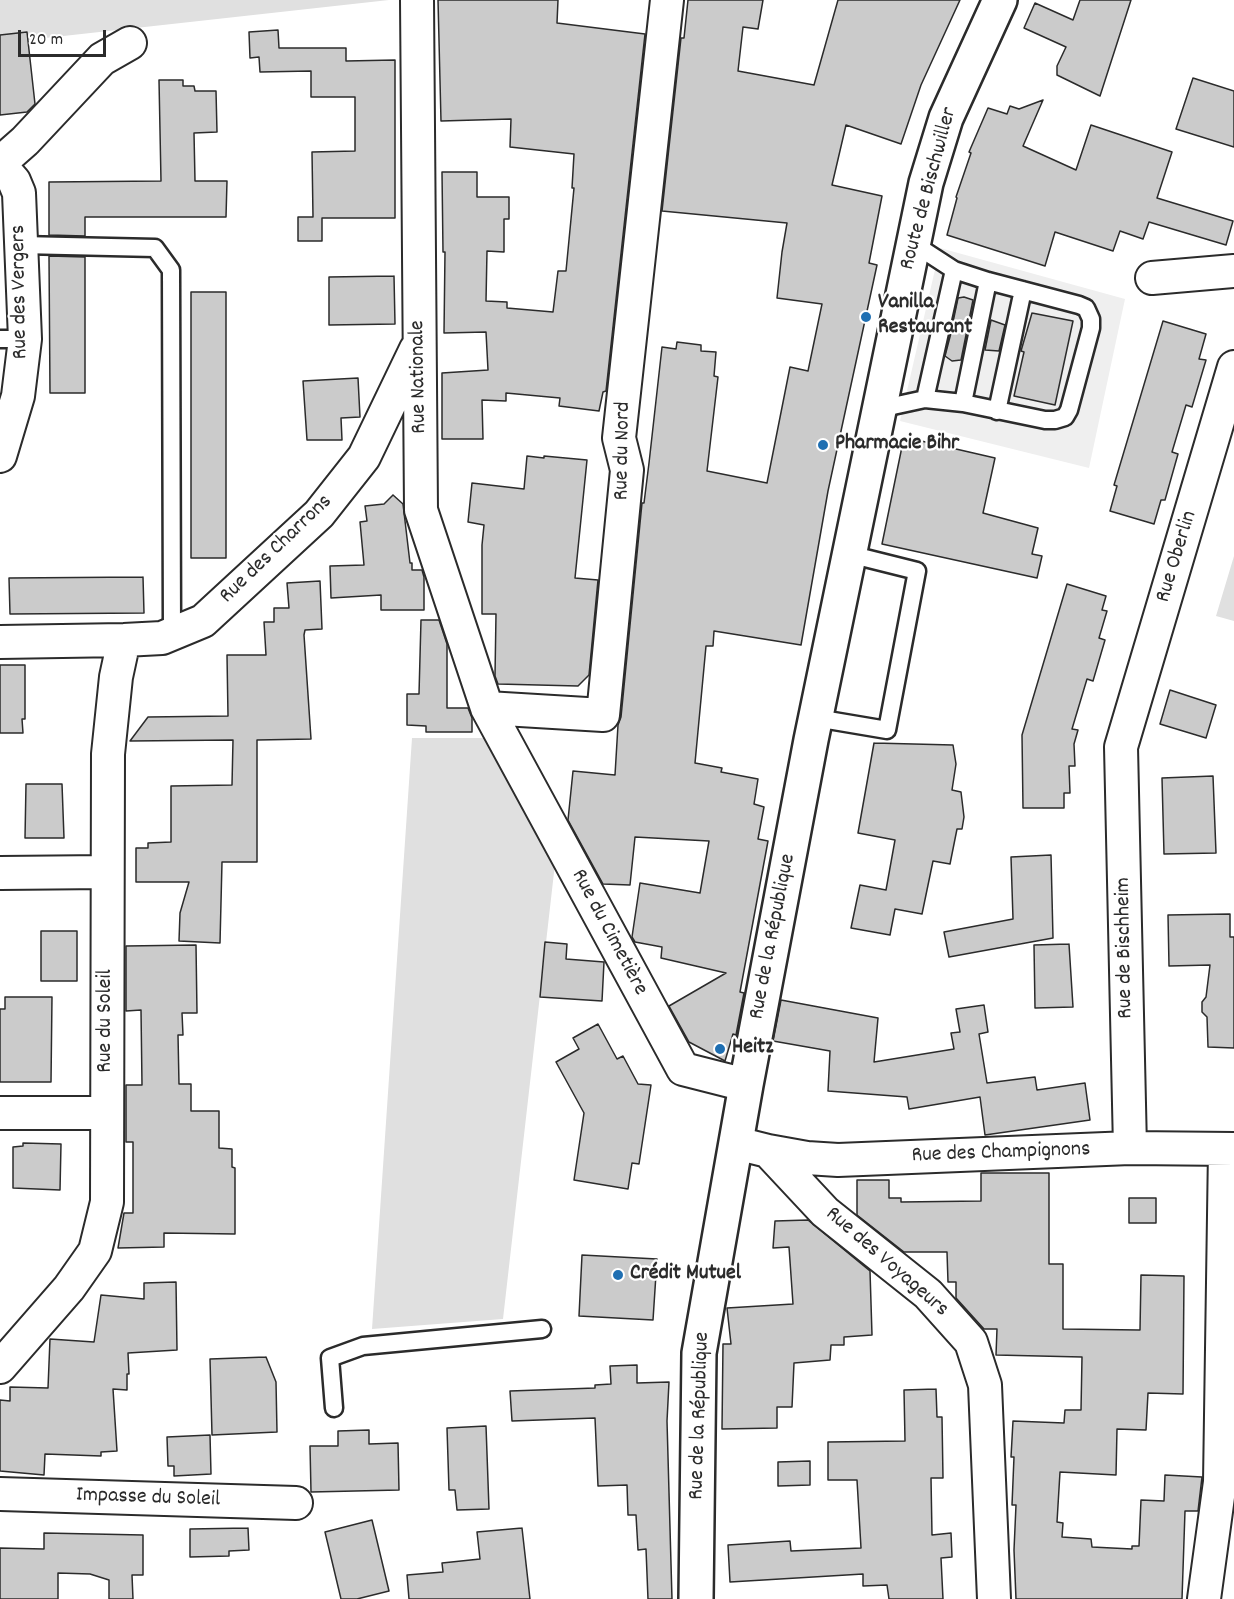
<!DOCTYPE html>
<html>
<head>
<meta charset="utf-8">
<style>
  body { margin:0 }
  #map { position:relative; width:1234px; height:1599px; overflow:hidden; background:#fff; font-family:Dekko,sans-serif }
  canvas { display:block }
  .scale { position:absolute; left:18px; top:30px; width:88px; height:27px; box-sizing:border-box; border:3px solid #2b2b2b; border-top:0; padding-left:8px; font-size:18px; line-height:21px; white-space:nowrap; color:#2b2b2b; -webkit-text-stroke:4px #fff; paint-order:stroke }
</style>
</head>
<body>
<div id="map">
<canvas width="1234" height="1599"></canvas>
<div class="scale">20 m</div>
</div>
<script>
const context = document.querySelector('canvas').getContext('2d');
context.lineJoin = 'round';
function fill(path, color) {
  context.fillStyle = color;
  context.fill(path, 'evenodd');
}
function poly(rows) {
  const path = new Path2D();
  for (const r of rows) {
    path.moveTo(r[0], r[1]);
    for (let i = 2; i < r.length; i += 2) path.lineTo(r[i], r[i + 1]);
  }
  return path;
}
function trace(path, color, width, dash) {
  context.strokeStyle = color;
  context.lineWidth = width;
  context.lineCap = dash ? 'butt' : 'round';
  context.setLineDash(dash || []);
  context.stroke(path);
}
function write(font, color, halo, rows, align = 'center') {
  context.font = font + ' Dekko,sans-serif';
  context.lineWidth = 4.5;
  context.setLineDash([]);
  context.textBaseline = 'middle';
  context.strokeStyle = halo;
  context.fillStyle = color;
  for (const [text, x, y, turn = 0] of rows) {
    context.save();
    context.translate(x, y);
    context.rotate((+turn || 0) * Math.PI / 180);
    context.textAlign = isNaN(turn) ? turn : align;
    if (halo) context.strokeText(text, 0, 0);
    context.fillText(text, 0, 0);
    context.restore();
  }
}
fill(poly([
  [940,248,1125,299,1089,468,900,421]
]), '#efefef');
fill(poly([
  [0,0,389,0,0,43],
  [1234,556,1234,621,1216,616],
  [412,738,488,738,556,855,503,1319,372,1329]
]), '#e0e0e0');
const building = poly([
  [438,0,558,0,557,23,645,34,606,391,603,392,599,411,559,406,560,398,506,393,506,401,482,400,483,439,442,439,442,373,488,370,486,332,444,333,445,252,443,252,442,172,477,172,477,197,509,197,509,219,504,219,504,252,487,251,486,301,507,302,507,308,553,312,558,271,566,271,574,188,572,188,574,154,510,147,511,119,441,121,438,0],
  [688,0,763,0,758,29,743,27,738,71,814,85,838,0,960,0,921,85,901,144,846,125,832,185,882,196,869,263,877,265,828,491,801,645,714,631,713,646,706,646,695,763,722,768,721,772,758,779,754,804,764,807,758,839,768,841,740,992,744,993,736,1035,733,1034,725,1061,689,1042,669,1006,726,973,661,958,662,947,635,942,632,937,640,883,700,893,709,841,635,837,630,885,603,884,568,820,573,771,615,775,618,725,621,717,642,503,644,503,649,463,662,347,676,349,677,342,701,345,701,351,716,352,714,376,718,377,707,471,767,483,790,367,808,371,822,304,777,298,782,252,787,223,662,211,681,38,684,38,688,0],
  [1080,0,1131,0,1100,96,1057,75,1057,66,1066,47,1024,28,1035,3,1073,20,1080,0],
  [278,30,279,48,346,48,346,61,395,60,395,218,322,218,322,241,298,241,298,217,313,217,312,152,355,151,355,97,311,97,311,71,260,72,259,57,250,58,249,32,278,30],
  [27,32,35,104,27,112,0,115,0,35,27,32],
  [1193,78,1234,91,1234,147,1176,129,1193,78],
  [159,80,183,80,183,86,194,86,195,91,216,91,217,132,194,133,195,181,227,181,226,217,85,217,85,236,49,235,49,182,161,181,159,80],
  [1043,100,1023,146,1076,170,1091,125,1172,152,1157,198,1233,221,1226,245,1149,222,1143,239,1120,231,1113,251,1055,232,1045,266,947,235,957,198,956,197,971,153,969,152,988,108,1007,114,1010,106,1019,109,1043,100],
  [49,256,85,257,85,393,50,393,49,256],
  [394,276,395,324,329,325,329,277,394,276],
  [191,292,226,292,226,558,191,558,191,292],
  [964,297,973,300,961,360,952,361,945,356,951,333,956,329,953,322,958,298,964,297],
  [1032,313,1073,321,1055,405,1014,396,1024,352,1021,351,1032,313],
  [991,320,1005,325,999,351,985,350,991,320],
  [1163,321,1206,334,1199,359,1206,360,1192,407,1186,405,1172,452,1178,454,1165,500,1161,500,1154,524,1110,511,1117,486,1114,485,1163,321],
  [358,378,360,417,341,418,342,440,307,440,303,381,358,378],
  [904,437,995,458,983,513,1038,528,1032,554,1042,556,1037,578,882,544,904,437],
  [527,456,544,458,544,456,587,460,575,578,598,580,589,675,578,686,498,684,495,676,496,614,482,614,482,545,484,525,468,522,472,483,524,489,527,456],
  [393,495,403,504,410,563,412,563,412,570,422,570,424,577,424,610,381,610,381,595,331,598,330,566,364,565,360,522,367,521,365,506,384,504,393,495],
  [143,577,144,613,10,614,9,578,143,577],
  [320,581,322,629,305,630,304,635,311,739,257,740,257,862,222,862,220,943,179,941,180,913,189,882,136,882,136,848,148,848,148,843,171,842,171,786,232,785,233,740,130,741,148,717,228,716,227,655,266,655,264,622,274,622,274,608,289,608,287,583,320,581],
  [1067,584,1106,596,1102,610,1107,611,1099,638,1105,640,1093,681,1087,679,1072,729,1078,730,1074,744,1075,766,1069,766,1070,793,1064,793,1064,808,1023,808,1022,735,1067,584],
  [421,620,439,620,447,644,447,708,468,708,472,718,472,732,426,732,426,726,407,725,407,694,419,694,421,620],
  [0,665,25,665,25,719,22,719,23,733,0,733,0,665],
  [1170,690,1216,705,1206,738,1160,724,1170,690],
  [874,743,953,745,956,764,952,790,961,792,964,817,962,829,957,829,950,864,933,861,922,914,895,909,890,935,851,928,860,885,886,890,895,840,858,833,874,743],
  [1213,776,1216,853,1164,854,1162,778,1213,776],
  [26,784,62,784,64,838,25,838,26,784],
  [1051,855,1053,938,949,957,944,932,1013,919,1011,857,1051,855],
  [1230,914,1230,937,1234,937,1234,1048,1208,1047,1207,1017,1202,1012,1202,1002,1206,997,1210,965,1169,966,1168,915,1230,914],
  [41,931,77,931,77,981,41,981,41,931],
  [545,942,567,944,566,959,604,962,602,1001,540,997,545,942],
  [1069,944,1073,1007,1035,1008,1034,945,1069,944],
  [196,945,197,1013,182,1013,183,1035,178,1035,179,1084,191,1084,191,1111,219,1111,219,1148,232,1149,232,1167,235,1168,235,1234,164,1233,164,1247,118,1248,124,1213,133,1213,133,1142,126,1142,126,1085,142,1085,141,1010,126,1011,126,946,196,945],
  [5,997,52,997,51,1082,0,1082,0,1009,5,1009,5,997],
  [781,1000,878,1018,874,1062,954,1049,951,1033,960,1032,956,1009,984,1005,988,1032,979,1034,987,1083,1035,1077,1037,1090,1085,1083,1090,1120,985,1135,980,1097,909,1109,907,1097,828,1091,830,1051,773,1041,781,1000],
  [598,1024,617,1059,623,1056,638,1084,651,1085,639,1164,632,1163,628,1189,574,1180,584,1113,556,1062,579,1049,573,1038,598,1024],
  [23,1143,61,1144,60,1190,13,1188,13,1147,23,1146,23,1143],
  [981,1173,1049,1173,1049,1264,1063,1264,1063,1329,1140,1330,1141,1275,1184,1276,1183,1394,1148,1393,1146,1430,1117,1429,1116,1475,1060,1472,1057,1522,1063,1523,1062,1537,1091,1539,1092,1547,1132,1549,1132,1546,1139,1546,1141,1500,1164,1501,1165,1475,1202,1477,1198,1511,1185,1511,1182,1599,1016,1599,1014,1550,1016,1505,1012,1505,1014,1457,1011,1457,1013,1421,1064,1423,1065,1410,1081,1410,1082,1357,996,1355,997,1329,984,1329,956,1298,956,1282,948,1282,947,1252,904,1252,857,1215,857,1180,889,1180,889,1198,901,1198,901,1202,981,1201,981,1173],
  [1129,1198,1156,1198,1156,1223,1129,1223,1129,1198],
  [808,1220,870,1271,872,1335,844,1337,844,1345,831,1345,830,1360,794,1363,792,1407,777,1407,777,1428,722,1429,723,1344,731,1344,727,1308,793,1304,789,1247,773,1248,775,1221,808,1220],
  [582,1255,657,1259,653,1320,579,1316,582,1255],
  [176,1282,177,1350,128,1353,129,1374,127,1374,127,1390,113,1389,117,1451,101,1452,101,1456,45,1454,44,1475,0,1471,0,1400,10,1401,10,1387,48,1388,50,1339,94,1342,101,1295,144,1299,144,1283,176,1282],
  [266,1357,276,1382,277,1432,212,1435,210,1359,266,1357],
  [637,1365,637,1383,669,1382,667,1421,672,1599,648,1599,646,1549,638,1550,636,1515,628,1515,627,1485,598,1486,595,1418,512,1421,510,1391,595,1388,595,1385,611,1384,610,1366,637,1365],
  [936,1389,937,1417,942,1417,943,1478,931,1478,932,1535,951,1533,952,1557,941,1558,943,1599,889,1599,887,1585,863,1586,863,1574,730,1582,728,1545,790,1541,791,1551,861,1548,857,1480,828,1480,828,1442,905,1441,904,1390,936,1389],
  [486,1426,489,1509,457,1510,455,1490,449,1490,447,1428,486,1426],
  [369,1430,369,1444,398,1443,399,1490,311,1492,310,1446,338,1446,338,1431,369,1430],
  [210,1435,211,1474,174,1476,174,1466,168,1466,167,1437,210,1435],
  [810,1461,810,1485,778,1486,778,1462,810,1461],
  [372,1520,389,1591,357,1599,341,1599,325,1532,372,1520],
  [248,1528,249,1550,229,1551,229,1556,190,1557,190,1529,248,1528],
  [522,1528,530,1599,409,1599,407,1575,443,1572,442,1563,480,1559,477,1532,522,1528],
  [44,1533,143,1535,143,1575,132,1575,133,1599,109,1599,109,1580,90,1574,58,1573,58,1599,0,1599,0,1548,44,1549,44,1533]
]);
fill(building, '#cbcbcb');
trace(building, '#2b2b2b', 1.5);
const lane = poly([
  [21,245,155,248,171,270,172,634],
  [0,339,25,339],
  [925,399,954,270],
  [963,403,988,281],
  [879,409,925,399,963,403,1045,420,1055,420,1065,417,1069,410,1091,328,1091,319,1086,308,1079,305,988,281,954,270,914,244],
  [997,411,1023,290],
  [816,718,887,730,917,571,849,554],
  [334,1408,330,1358,363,1346,542,1329]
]);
const street = poly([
  [417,0,421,510,487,708,683,1069,746,1085],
  [0,163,25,141,102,59,130,43],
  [0,169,7,173,14,181,19,193,25,339,18,396,0,456],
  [1152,278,1234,271],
  [0,642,124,640,162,638,203,621,319,514,364,457,416,349],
  [487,708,603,715,627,470,619,438,667,0],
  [0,873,106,872],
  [0,1113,107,1113],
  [736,1143,768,1151,825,1212,928,1294,971,1342,985,1385,994,1599],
  [1130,1148,1121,747,1234,367],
  [768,1151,807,1158,838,1160,1130,1148,1234,1149],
  [0,1367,69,1288,95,1251,107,1202,108,754,116,677,124,640],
  [0,1494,296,1503],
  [1204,1599,1220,1482,1225,1149]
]);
const secondary = poly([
  [696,1599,699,1353,746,1085,811,740,926,183,946,118,1000,0]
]);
trace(lane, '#2b2b2b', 21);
trace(street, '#2b2b2b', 36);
trace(secondary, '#2b2b2b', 38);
trace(lane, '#fff', 16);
trace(street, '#fff', 32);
trace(secondary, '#fff', 33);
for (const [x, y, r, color] of [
  [866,317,6,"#1f6fb2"],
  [823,445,6,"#1f6fb2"],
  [720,1049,6,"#1f6fb2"],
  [618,1275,6,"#1f6fb2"]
]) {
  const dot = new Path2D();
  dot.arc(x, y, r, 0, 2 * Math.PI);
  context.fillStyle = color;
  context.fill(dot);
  trace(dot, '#fff', 2);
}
write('22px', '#2b2b2b', '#fff', [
  ["Route de Bischwiller",930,189,-75],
  ["Rue des Vergers",21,292,-91],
  ["Rue Nationale",420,377,-91],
  ["Rue du Nord",624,451,-89],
  ["Rue des Charrons",277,550,-44],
  ["Rue Oberlin",1178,557,-73],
  ["Rue du Cimetière",608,933,62],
  ["Rue de la République",774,937,-79],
  ["Rue de Bischheim",1126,948,-91],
  ["Rue du Soleil",107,1021,-90],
  ["Rue des Champignons",1001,1154,-2],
  ["Rue des Voyageurs",886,1263,41],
  ["Rue de la République",701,1416,-88],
  ["Impasse du Soleil",148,1499,2]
]);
write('bold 22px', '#2b2b2b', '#fff', [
  ["Vanilla",878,304],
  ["Restaurant",878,329],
  ["Pharmacie Bihr",835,445],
  ["Heitz",732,1049],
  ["Crédit Mutuel",630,1275]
], 'left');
</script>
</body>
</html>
